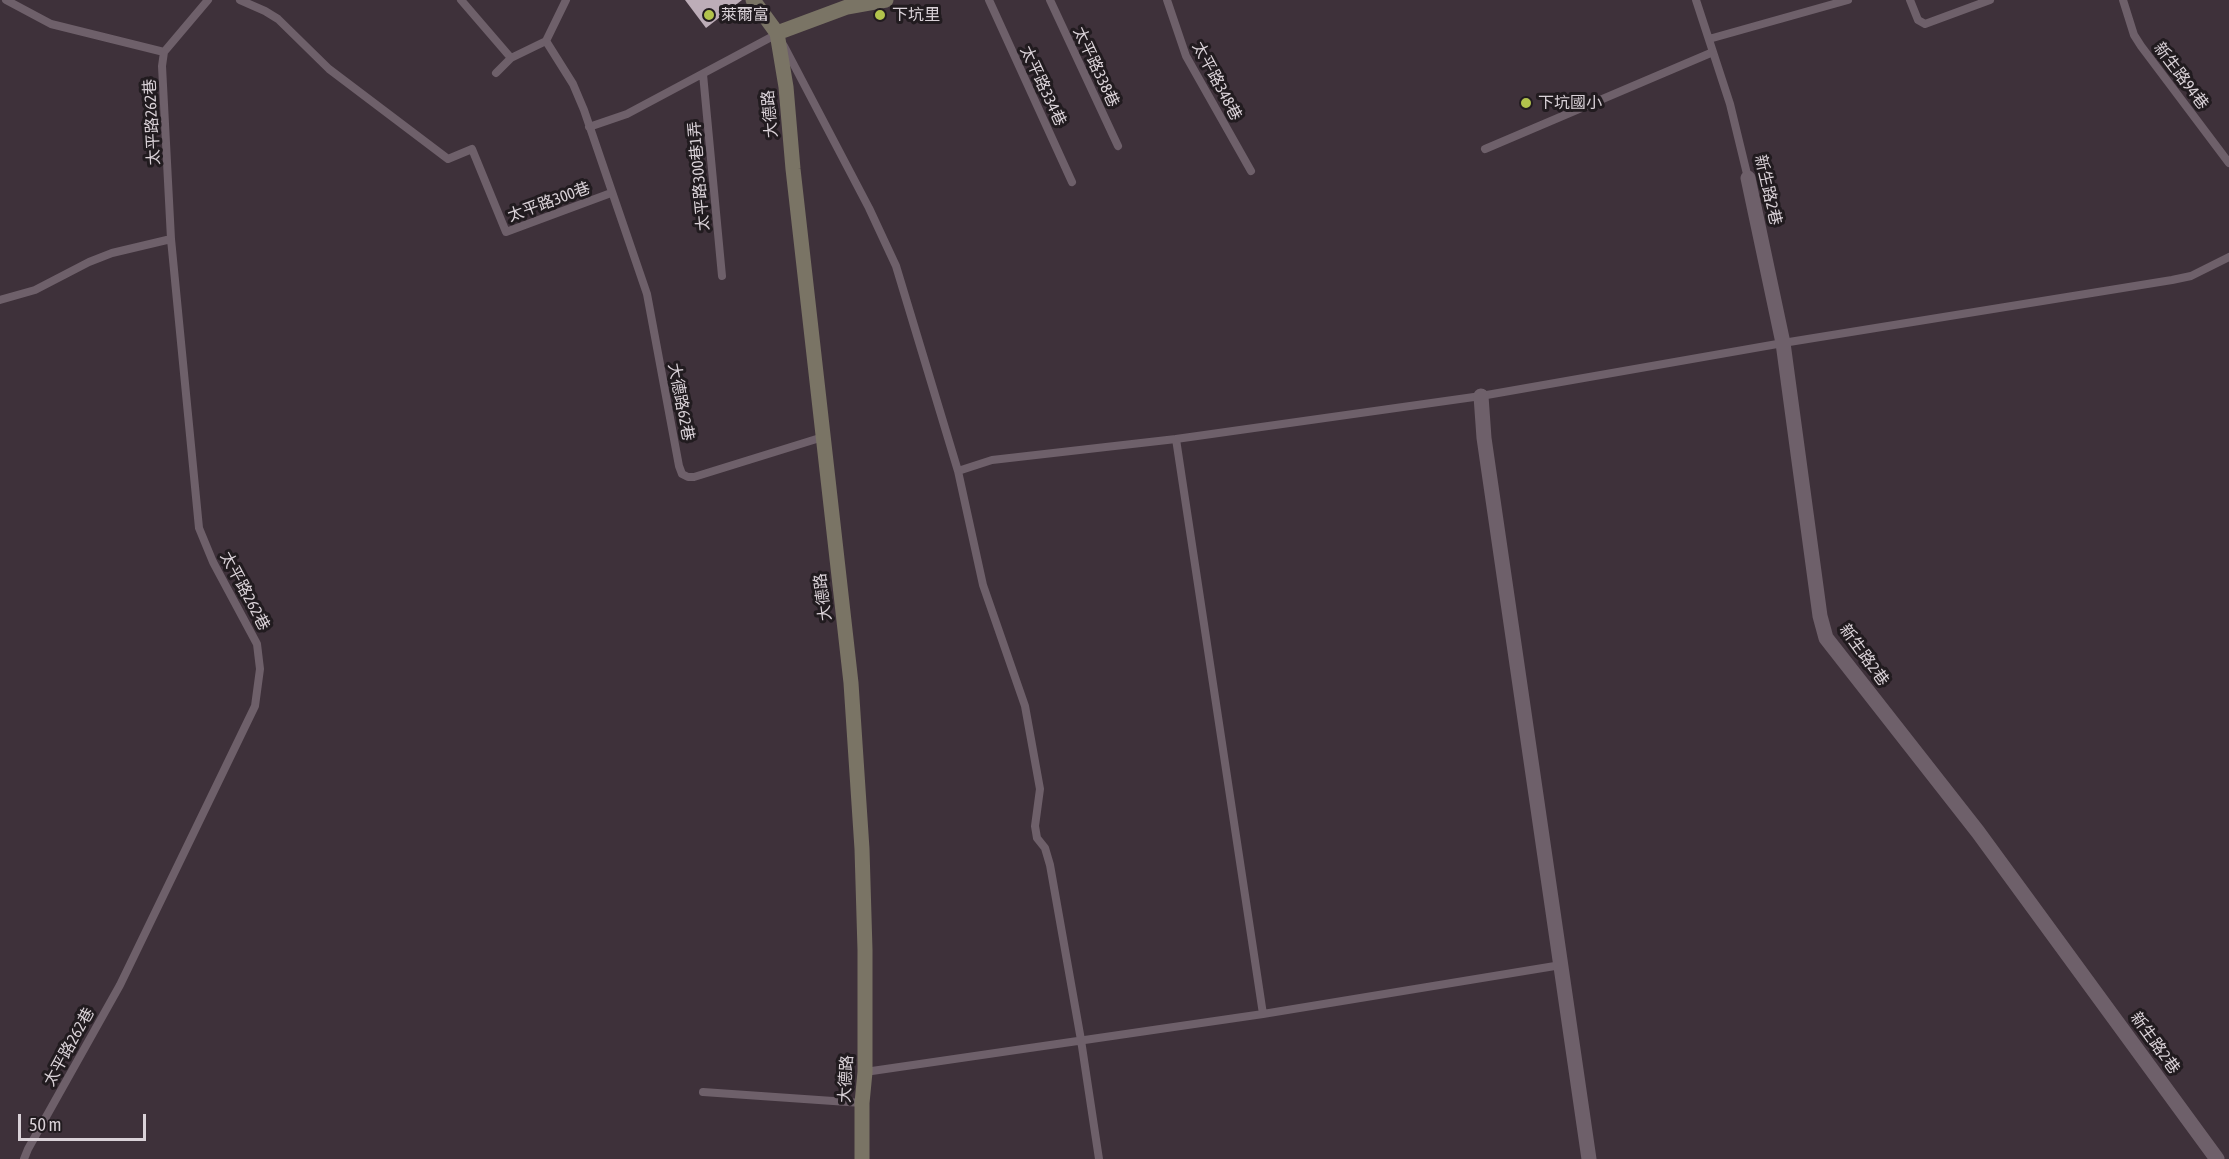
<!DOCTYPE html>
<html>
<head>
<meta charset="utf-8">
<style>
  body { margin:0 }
  #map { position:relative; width:2229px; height:1159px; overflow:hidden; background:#3e313a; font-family:"Asap Condensed",sans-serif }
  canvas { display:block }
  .scale { position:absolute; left:18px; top:1114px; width:128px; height:27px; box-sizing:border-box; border:3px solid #dad2d8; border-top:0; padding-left:8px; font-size:18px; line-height:21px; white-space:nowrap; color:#dad2d8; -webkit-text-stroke:4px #211b1f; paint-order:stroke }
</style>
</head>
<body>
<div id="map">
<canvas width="2229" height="1159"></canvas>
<div class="scale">50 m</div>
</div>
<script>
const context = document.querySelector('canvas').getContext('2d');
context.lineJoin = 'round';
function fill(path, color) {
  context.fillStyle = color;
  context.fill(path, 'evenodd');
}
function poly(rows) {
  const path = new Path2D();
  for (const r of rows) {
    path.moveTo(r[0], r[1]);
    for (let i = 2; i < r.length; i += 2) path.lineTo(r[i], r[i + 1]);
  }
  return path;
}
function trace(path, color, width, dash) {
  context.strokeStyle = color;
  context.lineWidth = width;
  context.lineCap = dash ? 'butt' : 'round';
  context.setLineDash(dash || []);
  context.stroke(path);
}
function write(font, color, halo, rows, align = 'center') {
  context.font = font + ' "Asap Condensed","Noto Sans TC",sans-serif';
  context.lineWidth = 6;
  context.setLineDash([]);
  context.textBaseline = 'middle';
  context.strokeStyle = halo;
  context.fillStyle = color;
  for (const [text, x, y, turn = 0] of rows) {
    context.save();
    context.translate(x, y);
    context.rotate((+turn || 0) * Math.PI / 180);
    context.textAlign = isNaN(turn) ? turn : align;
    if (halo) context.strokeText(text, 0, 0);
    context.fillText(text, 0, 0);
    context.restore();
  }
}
fill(poly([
  [685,0,742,0,706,28]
]), '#bdadb8');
trace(poly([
  [6,0,51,24,164,52],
  [240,0,265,11,278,19,329,69,448,159,472,149,506,232,611,193],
  [461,0,511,58],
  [989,0,1072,182],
  [1050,0,1118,146],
  [1167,0,1186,56,1251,171],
  [1696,0,1730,104,1748,178],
  [1910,0,1918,20,1925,24,1990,0],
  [2123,0,2134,35,2141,46,2229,163],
  [1709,39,1848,0],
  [546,41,573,84,584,110,647,294,679,466,682,474,688,477,694,477,823,437],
  [784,46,869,208,896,266,958,471,983,585,1025,706,1040,789,1035,826,1037,838,1045,848,1050,865,1081,1040,1099,1159],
  [496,73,511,58,546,41,566,0],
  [703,74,722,276],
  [589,127,627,114,777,34],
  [1485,149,1713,52],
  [0,300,35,290,89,262,112,253,171,239],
  [1176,439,1263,1014],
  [958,471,992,460,1176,439,1481,396,1783,343,2172,280,2191,276,2229,257],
  [865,1072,1263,1014,1561,965],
  [703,1092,862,1103],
  [24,1159,28,1149,120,985,255,706,260,669,257,644,213,562,199,528,171,239,162,66,164,52,208,0]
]), '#6e606a', 8);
trace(poly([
  [1748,178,1783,343,1820,616,1826,638,1978,832,2217,1159],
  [1481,396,1484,438,1589,1159]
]), '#6e606a', 15);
trace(poly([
  [753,0,777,33,786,87,793,169,851,683,862,849,865,950,865,1072,862,1103,862,1159],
  [777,33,847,7,886,0]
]), '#7a7465', 15);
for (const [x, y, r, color] of [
  [709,15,6,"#b2c34c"],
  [880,15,6,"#b2c34c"],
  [1526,103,6,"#b2c34c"]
]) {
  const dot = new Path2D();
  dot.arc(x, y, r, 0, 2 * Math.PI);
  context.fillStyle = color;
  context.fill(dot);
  trace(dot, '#211b1f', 2);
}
write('16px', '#dad2d8', '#211b1f', [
  ["萊爾富",721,15],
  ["下坑里",892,15],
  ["下坑國小",1538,103]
], 'left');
write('16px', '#dad2d8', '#211b1f', [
  ["太平路338巷",1096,67,65],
  ["新生路94巷",2181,76,53],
  ["太平路348巷",1217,81,62],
  ["太平路334巷",1043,86,65],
  ["大德路",770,114,-95],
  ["太平路262巷",152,122,-93],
  ["太平路300巷1弄",699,176,-95],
  ["新生路2巷",1768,190,77],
  ["太平路300巷",549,202,-20],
  ["大德路62巷",681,402,79],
  ["太平路262巷",245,591,62],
  ["大德路",823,597,-97],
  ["新生路2巷",1864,655,54],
  ["新生路2巷",2155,1043,54],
  ["太平路262巷",69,1047,-61],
  ["大德路",846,1079,-87]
]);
</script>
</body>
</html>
